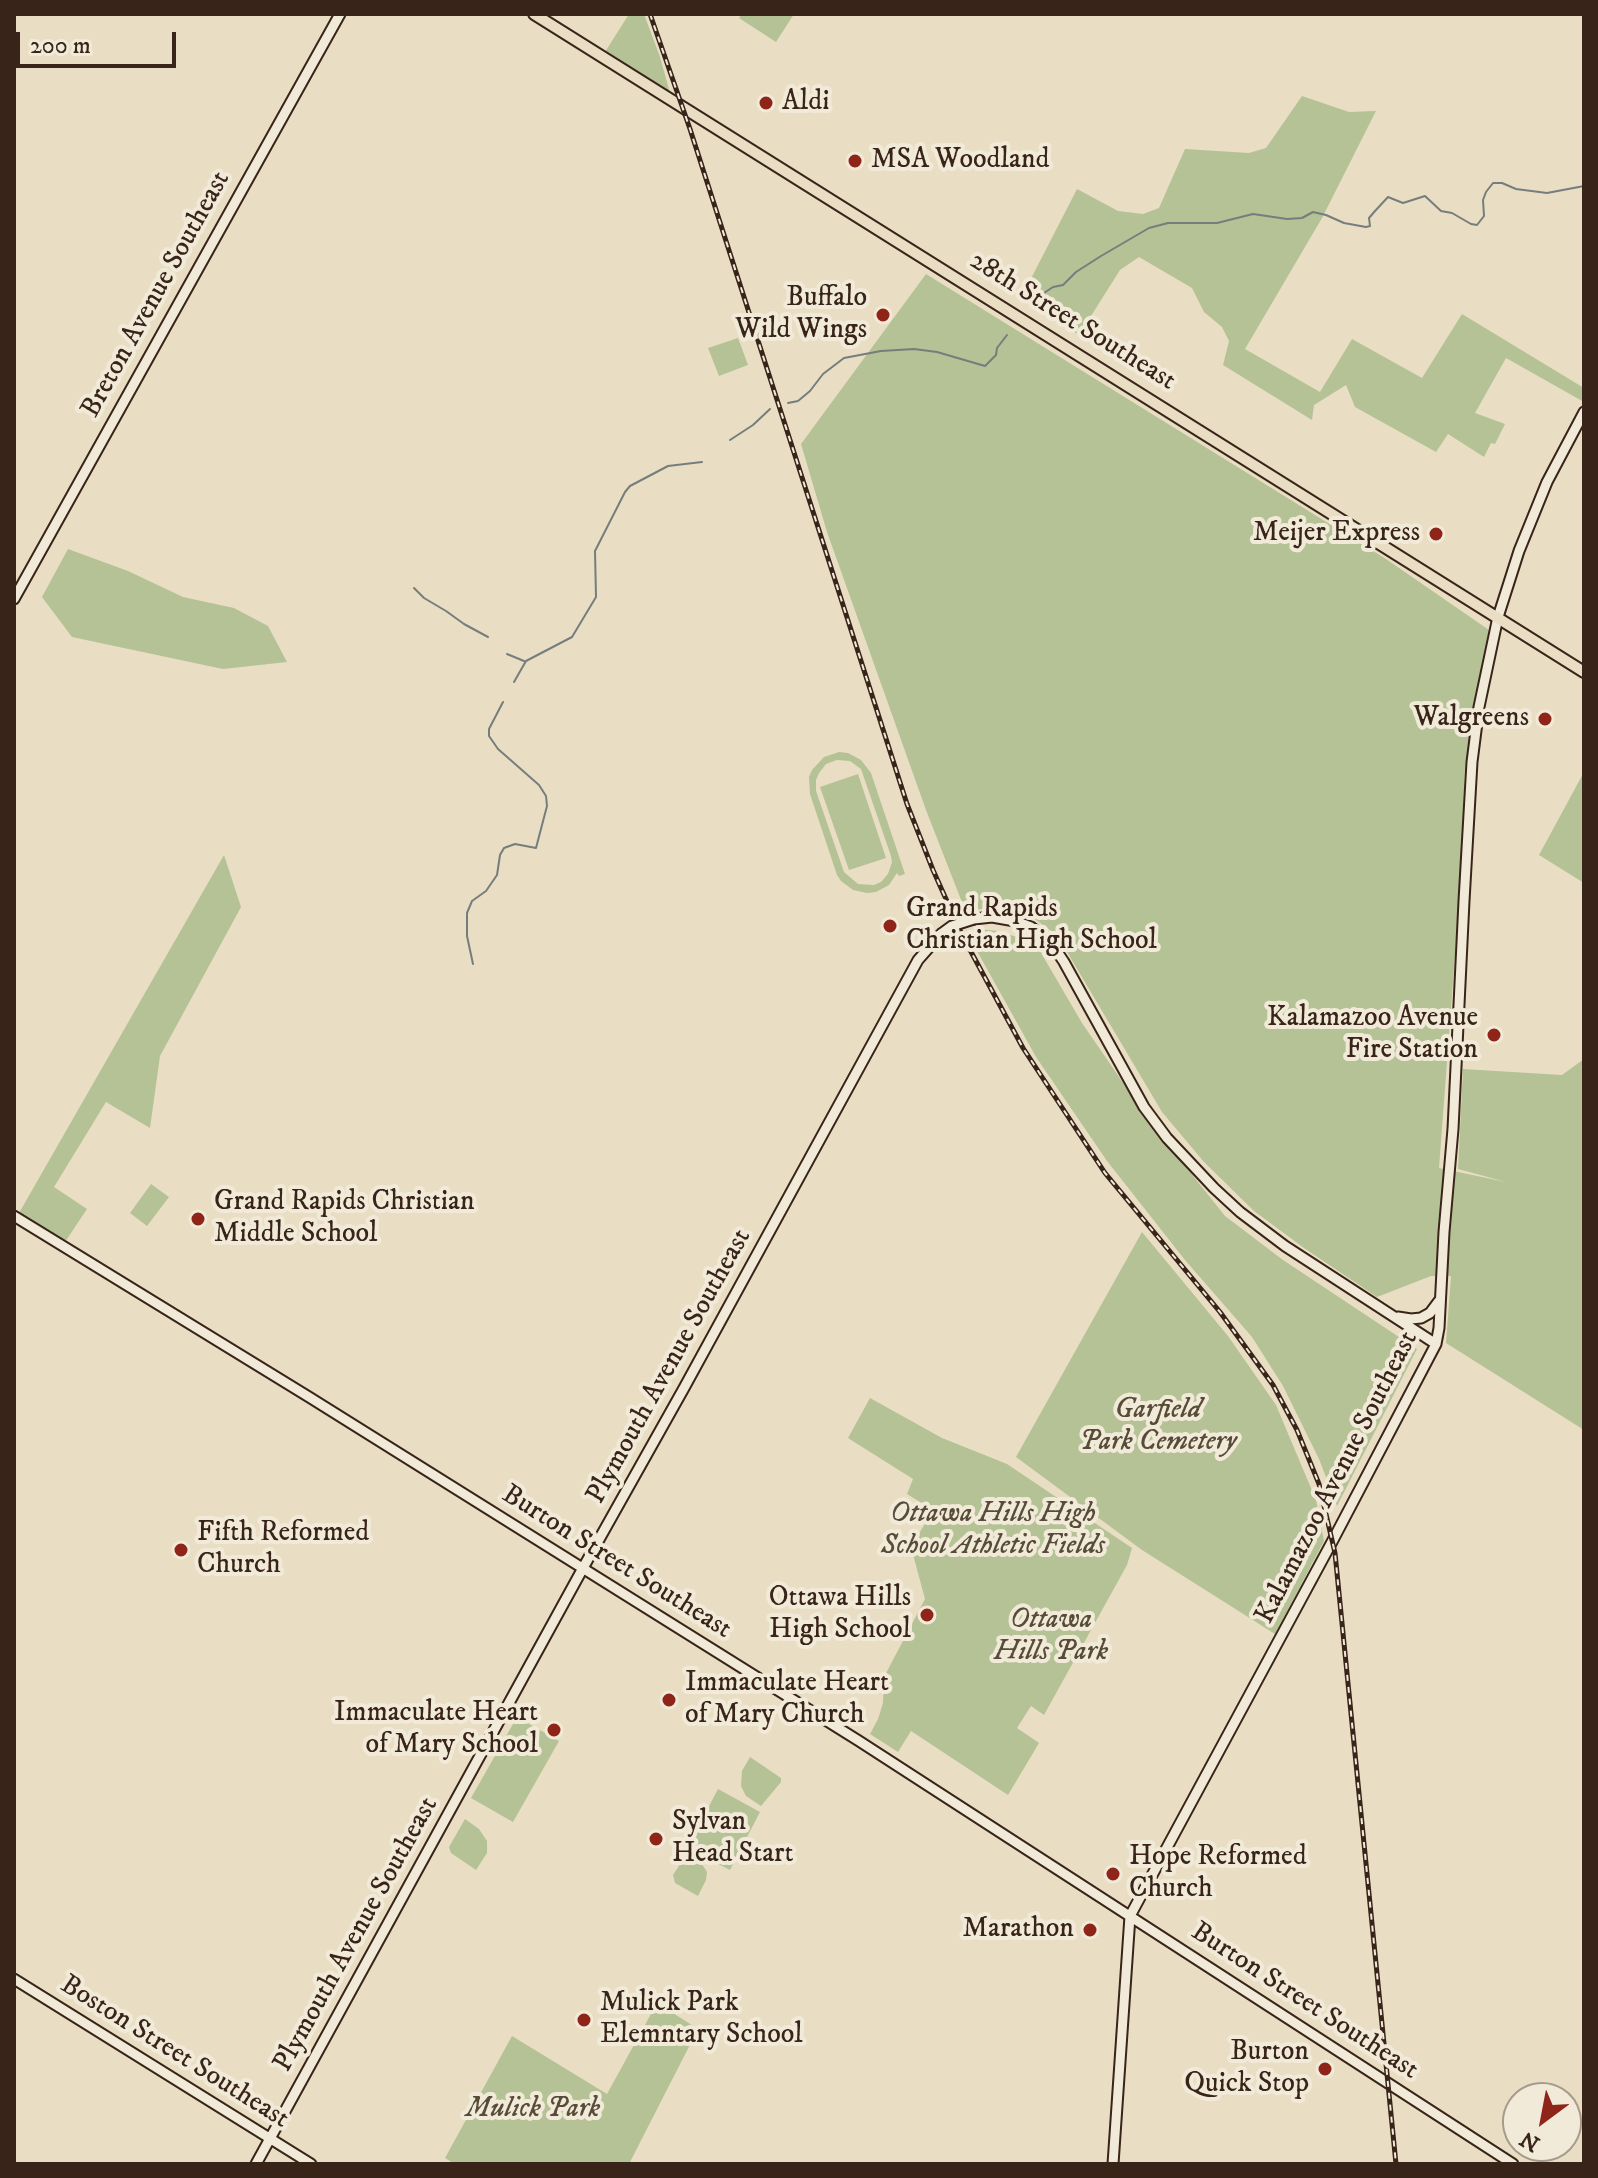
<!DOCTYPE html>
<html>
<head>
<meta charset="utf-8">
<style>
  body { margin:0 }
  #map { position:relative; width:1598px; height:2178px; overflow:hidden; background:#e9dec3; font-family:"IM FELL DW Pica",serif }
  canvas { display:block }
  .frame { position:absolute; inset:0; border:16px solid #382419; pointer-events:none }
  .north { position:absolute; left:1502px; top:2082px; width:80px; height:80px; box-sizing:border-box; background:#f1ead8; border:2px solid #a79b8c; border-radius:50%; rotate:212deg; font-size:22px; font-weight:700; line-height:32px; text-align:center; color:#382419 }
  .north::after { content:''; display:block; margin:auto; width:28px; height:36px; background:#8f2418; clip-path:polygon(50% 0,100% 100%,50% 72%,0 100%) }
  .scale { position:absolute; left:16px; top:32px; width:160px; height:36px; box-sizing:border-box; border:4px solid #382419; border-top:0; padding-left:10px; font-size:24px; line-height:28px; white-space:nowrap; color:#382419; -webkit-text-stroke:6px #f1ead8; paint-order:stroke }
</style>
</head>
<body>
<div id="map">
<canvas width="1598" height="2178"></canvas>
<div class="frame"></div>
<div class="north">N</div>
<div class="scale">200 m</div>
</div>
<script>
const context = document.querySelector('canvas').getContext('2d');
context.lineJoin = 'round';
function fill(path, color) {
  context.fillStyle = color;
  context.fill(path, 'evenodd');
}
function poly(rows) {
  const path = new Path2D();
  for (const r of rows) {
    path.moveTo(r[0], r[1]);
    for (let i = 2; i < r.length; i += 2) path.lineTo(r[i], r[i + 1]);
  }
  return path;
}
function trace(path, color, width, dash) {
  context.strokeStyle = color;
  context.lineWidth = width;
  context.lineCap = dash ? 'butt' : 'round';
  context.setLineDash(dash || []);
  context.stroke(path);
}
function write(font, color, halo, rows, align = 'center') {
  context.font = font + ' "IM FELL DW Pica",serif';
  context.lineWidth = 8;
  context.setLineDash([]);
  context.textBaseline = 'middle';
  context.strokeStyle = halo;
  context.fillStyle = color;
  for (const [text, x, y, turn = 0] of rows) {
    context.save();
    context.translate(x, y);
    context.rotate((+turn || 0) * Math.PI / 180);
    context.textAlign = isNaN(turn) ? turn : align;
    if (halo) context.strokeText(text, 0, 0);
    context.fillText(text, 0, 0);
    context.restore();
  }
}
fill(poly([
  [629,14,644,14,660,57,670,93,605,52],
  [742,14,794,14,776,42,739,18],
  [1302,96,1349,112,1376,111,1322,218,1245,349,1320,392,1352,339,1422,378,1462,314,1584,388,1584,402,1506,358,1475,413,1505,424,1495,444,1491,443,1484,457,1448,434,1436,452,1355,407,1346,385,1314,405,1312,420,1223,365,1229,341,1222,327,1204,312,1192,288,1139,257,1120,270,1079,335,1021,298,1077,189,1118,211,1143,214,1159,208,1185,149,1249,153,1266,148],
  [926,274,1386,559,1489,630,1465,768,1459,902,1439,1168,1506,1182,1458,1169,1463,1069,1562,1075,1584,1059,1584,1430,1446,1343,1451,1276,1431,1276,1377,1297,1304,1248,1254,1211,1204,1162,1162,1112,1057,935,1029,915,1019,911,1004,908,965,910,926,810,827,532,801,444],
  [738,338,748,365,719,376,708,348],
  [68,549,128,571,183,597,234,608,268,626,287,662,223,669,72,637,42,597],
  [839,752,848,753,861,760,871,773,905,874,899,876,897,873,889,885,876,892,867,893,853,890,841,881,837,875,810,794,809,777,812,770,824,757],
  [837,760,850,761,861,769,891,856,892,862,888,874,881,882,874,885,858,884,844,872,816,791,816,780,819,773,826,764],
  [1584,772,1584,883,1539,855],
  [858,774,886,858,849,870,820,787],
  [224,855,241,907,160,1056,150,1128,106,1102,54,1187,87,1209,65,1242,19,1213],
  [978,929,998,931,1020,938,1040,951,1082,1023,1150,1122,1225,1216,1283,1260,1417,1349,1337,1506,1319,1459,1283,1386,1252,1337,1185,1260,1107,1161,1036,1057,967,933],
  [151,1184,169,1197,147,1226,130,1213],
  [1142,1232,1228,1336,1276,1405,1316,1500,1324,1541,1275,1634,1142,1550,1016,1457],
  [870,1398,942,1438,1007,1464,1132,1548,1127,1565,1044,1715,1031,1706,1017,1728,1039,1743,1008,1795,911,1731,898,1752,870,1734,878,1719,883,1703,884,1677,925,1599,911,1547,933,1510,907,1494,913,1479,848,1438],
  [517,1717,559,1741,513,1822,471,1798],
  [750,1757,781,1778,781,1782,761,1806,746,1796,741,1786,742,1771],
  [718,1789,760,1812,730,1870,687,1848],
  [465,1819,479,1829,487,1841,487,1853,476,1870,451,1853,449,1847],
  [688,1852,700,1861,707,1872,706,1880,698,1896,675,1883,673,1875],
  [657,2003,695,2027,697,2031,629,2164,455,2164,445,2158,512,2036,607,2094]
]), '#b4c296');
trace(poly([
  [1037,302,1044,293,1053,287,1063,285,1076,272,1101,256,1149,228,1168,223,1217,223,1253,214,1287,219,1302,218,1313,212,1326,215,1344,223,1366,227,1370,226,1369,218,1375,211,1388,197,1403,203,1425,196,1441,211,1452,213,1471,224,1477,225,1484,216,1483,200,1486,192,1493,183,1502,183,1516,189,1547,193,1584,186],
  [788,403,798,401,810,391,823,374,844,358,881,351,914,349,937,352,985,366,996,355,997,348,1007,335],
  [730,440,753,425,770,409],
  [414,588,424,598,446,611,464,624,488,637],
  [507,654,524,661],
  [514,682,526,661,572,637,596,597,595,551,625,492,630,486,668,466,702,462],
  [473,964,467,936,467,913,472,901,486,891,497,875,500,855,504,848,515,844,536,848,547,806,546,796,539,785,498,749,489,736,489,729,503,702]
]), '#767d7d', 2);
const secondary = poly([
  [14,599,340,14],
  [974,919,992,917,1015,921,1031,927,1050,941,1064,962,1144,1107,1167,1138,1214,1188,1240,1212,1285,1246,1436,1344],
  [14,1216,309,1397,859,1741,1513,2164],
  [1398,1317,1411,1319,1421,1318,1430,1313,1439,1301],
  [14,1979,311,2164],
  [256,2164,583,1568,684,1388,918,960,941,934],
  [1113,2164,1130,1916,1333,1540,1436,1344,1439,1328,1444,1232,1453,1129,1464,901,1472,762,1479,707,1498,617,1519,551,1547,482,1584,412]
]);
const primary = poly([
  [534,14,1584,672]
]);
trace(secondary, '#382419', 13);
trace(primary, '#382419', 14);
trace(secondary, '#f1ead8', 9);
trace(primary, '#e9dec3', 10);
const rail = poly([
  [650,14,690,129,907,804,933,870,963,937,1023,1048,1105,1173,1220,1312,1273,1385,1297,1430,1319,1484,1335,1553,1396,2164]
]);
trace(rail, '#382419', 5);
trace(rail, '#f1ead8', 2, [6]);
const secondaryBridge = poly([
  [941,934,952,926,974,919]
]);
trace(secondaryBridge, '#382419', 13, []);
trace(secondaryBridge, '#f1ead8', 9);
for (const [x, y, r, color] of [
  [766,103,8,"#8f2418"],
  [855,161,8,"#8f2418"],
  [883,315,8,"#8f2418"],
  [1436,534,8,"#8f2418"],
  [1545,719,8,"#8f2418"],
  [890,926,8,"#8f2418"],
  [1494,1035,8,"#8f2418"],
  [198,1219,8,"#8f2418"],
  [181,1550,8,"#8f2418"],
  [927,1615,8,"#8f2418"],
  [669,1700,8,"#8f2418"],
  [554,1730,8,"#8f2418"],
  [656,1839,8,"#8f2418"],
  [1113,1874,8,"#8f2418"],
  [1090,1930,8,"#8f2418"],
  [584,2020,8,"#8f2418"],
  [1325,2069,8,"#8f2418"]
]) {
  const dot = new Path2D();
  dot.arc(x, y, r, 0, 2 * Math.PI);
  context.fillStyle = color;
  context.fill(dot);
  trace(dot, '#f1ead8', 3);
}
write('28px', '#382419', '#f1ead8', [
  ["Aldi",782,103],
  ["MSA Woodland",871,161],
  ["Buffalo",867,299,"right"],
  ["Wild Wings",867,331,"right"],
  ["Meijer Express",1420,534,"right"],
  ["Walgreens",1529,719,"right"],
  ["Grand Rapids",906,910],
  ["Christian High School",906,942],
  ["Kalamazoo Avenue",1478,1019,"right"],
  ["Fire Station",1478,1051,"right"],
  ["Grand Rapids Christian",214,1203],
  ["Middle School",214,1235],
  ["Fifth Reformed",197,1534],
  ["Church",197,1566],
  ["Ottawa Hills",911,1599,"right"],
  ["High School",911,1631,"right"],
  ["Immaculate Heart",685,1684],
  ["of Mary Church",685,1716],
  ["Immaculate Heart",538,1714,"right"],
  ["of Mary School",538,1746,"right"],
  ["Sylvan",672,1823],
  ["Head Start",672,1855],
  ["Hope Reformed",1129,1858],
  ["Church",1129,1890],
  ["Marathon",1074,1930,"right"],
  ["Mulick Park",600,2004],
  ["Elemntary School",600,2036],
  ["Burton",1309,2053,"right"],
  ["Quick Stop",1309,2085,"right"]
], 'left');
write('28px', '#382419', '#f1ead8', [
  ["Breton Avenue Southeast",157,295,-61],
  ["28th Street Southeast",1072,322,32],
  ["Plymouth Avenue Southeast",670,1367,-61],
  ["Kalamazoo Avenue Southeast",1338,1478,-63],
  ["Burton Street Southeast",616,1563,32],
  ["Plymouth Avenue Southeast",357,1935,-61],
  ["Burton Street Southeast",1304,2002,33],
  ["Boston Street Southeast",174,2053,32]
]);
write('italic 28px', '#574c38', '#f1ead8', [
  ["Garfield",1158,1411],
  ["Park Cemetery",1158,1443],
  ["Ottawa Hills High",993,1515],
  ["School Athletic Fields",993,1547],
  ["Ottawa",1051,1621],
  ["Hills Park",1051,1653],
  ["Mulick Park",533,2110]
]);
</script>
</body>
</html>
